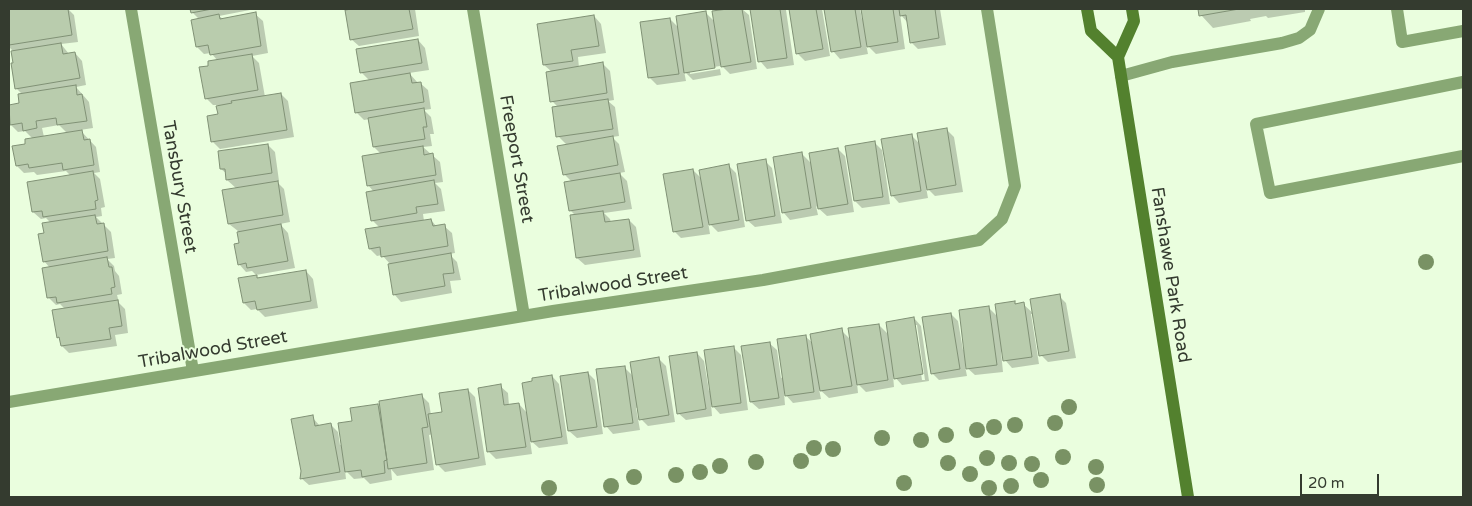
<!DOCTYPE html>
<html>
<head>
<meta charset="utf-8">
<style>
  body { margin:0 }
  #map { position:relative; width:1472px; height:506px; overflow:hidden; background:#eafede; font-family:"Varela Round",sans-serif }
  canvas { display:block }
  .frame { position:absolute; inset:0; border:10px solid #343b2f; pointer-events:none }
  .scale { position:absolute; left:1300px; top:474px; width:79px; height:22px; box-sizing:border-box; border:2px solid #343b2f; border-top:0; padding-left:6px; font-size:15px; line-height:18px; white-space:nowrap; color:#343b2f; -webkit-text-stroke:4px #eafede; paint-order:stroke }
</style>
</head>
<body>
<div id="map">
<canvas width="1472" height="506"></canvas>
<div class="frame"></div>
<div class="scale">20 m</div>
</div>
<script>
const context = document.querySelector('canvas').getContext('2d');
context.lineJoin = 'round';
function fill(path, color) {
  context.fillStyle = color;
  context.fill(path, 'evenodd');
}
function poly(rows) {
  const path = new Path2D();
  for (const r of rows) {
    path.moveTo(r[0], r[1]);
    for (let i = 2; i < r.length; i += 2) path.lineTo(r[i], r[i + 1]);
  }
  return path;
}
function trace(path, color, width, dash) {
  context.strokeStyle = color;
  context.lineWidth = width;
  context.lineCap = dash ? 'butt' : 'round';
  context.setLineDash(dash || []);
  context.stroke(path);
}
function write(font, color, halo, rows, align = 'center') {
  context.font = font + ' "Varela Round",sans-serif';
  context.lineWidth = 4;
  context.setLineDash([]);
  context.textBaseline = 'middle';
  context.strokeStyle = halo;
  context.fillStyle = color;
  for (const [text, x, y, turn = 0] of rows) {
    context.save();
    context.translate(x, y);
    context.rotate((+turn || 0) * Math.PI / 180);
    context.textAlign = isNaN(turn) ? turn : align;
    if (halo) context.strokeText(text, 0, 0);
    context.fillText(text, 0, 0);
    context.restore();
  }
}
fill(poly([
  [9,9,68,9,74,15,78,42,61,44,69,54,75,53,82,61,86,85,76,87,89,102,93,128,80,130,96,147,100,172,94,173,100,179,105,207,101,208,102,216,96,217,111,232,115,258,107,259,114,266,115,271,119,276,122,294,117,295,119,303,125,309,128,333,115,335,117,346,69,353,62,346,61,340,58,337,65,309,60,304,56,305,48,297,50,268,44,261,45,234,51,223,46,218,41,219,33,212,71,176,66,171,37,175,34,172,24,173,17,166,27,145,33,139,25,131,18,132,11,125,9,106,21,104,23,95,16,88,15,64,13,51,9,47],
  [59,125,67,133,44,137,42,128],
  [192,9,255,9,219,16,223,19,255,14,263,21,268,53,252,56,259,63,265,97,281,94,288,101,294,137,220,149,213,142,209,117,219,115,218,105,213,105,206,98,209,67,218,61,211,53,204,54,197,47,192,21,199,19,192,12],
  [345,9,415,9,419,36,359,46,351,39],
  [736,9,742,9,749,15,757,69,730,74,720,64,720,66,690,71,690,74,720,69,721,75,693,80,684,71,686,81,657,85,650,78,670,19,679,28,706,13,715,22,713,12],
  [752,9,786,10,794,65,767,69,760,61],
  [790,9,822,9,830,56,805,61,797,53],
  [826,9,860,9,862,19,864,18,863,9,940,9,946,45,918,49,911,42,908,23,900,14,905,49,876,54,866,44,868,54,840,59,833,51],
  [1199,9,1305,9,1305,12,1268,18,1266,16,1250,19,1251,21,1213,28,1201,15],
  [594,16,601,24,606,53,578,57,579,68,603,64,610,71,614,100,608,101,615,107,619,136,612,137,619,144,625,172,619,173,627,181,632,209,604,213,610,219,611,223,629,220,636,227,641,257,585,265,577,258,572,216,576,216,570,210,572,182,564,174,567,145,558,136,558,107,552,101,552,72,544,65],
  [418,40,425,48,429,70,409,73,418,83,420,83,428,90,431,109,424,110,431,117,434,134,430,134,432,146,423,147,440,162,443,182,435,183,441,189,445,211,423,214,424,221,431,220,437,227,444,226,452,233,455,253,449,254,457,262,461,280,450,281,452,293,401,302,394,294,391,265,382,255,377,256,370,249,380,228,372,220,374,192,368,185,381,154,374,147,370,119,364,120,356,112,370,81,361,72],
  [947,130,954,137,963,192,935,196,926,187,928,198,899,203,892,195,911,135,920,144],
  [875,143,882,150,890,204,862,208,853,199,855,199],
  [268,145,275,152,279,181,276,181,284,189,290,222,280,224,288,233,295,268,256,275,252,271,246,272,239,264,240,244,238,231,229,224,223,191,237,189,227,180,227,174,221,169],
  [838,149,845,156,854,212,827,216,816,206,818,215,790,220,783,212,802,154,812,164],
  [765,161,772,168,782,223,755,227,747,220],
  [729,166,736,173,745,227,718,232,708,222,710,234,681,238,674,231,693,170,702,179],
  [306,271,313,279,318,308,265,317,257,309,251,310,244,303,256,276,259,279],
  [1059,296,1066,303,1076,358,1048,362,1041,355,1034,314,1031,314,1039,364,1012,368,1005,360,1003,351,1001,352,1003,372,975,375,965,366,967,376,939,380,932,373,951,314,958,321,963,350,965,350,989,308,998,317,1014,302,1017,305,1023,304,1034,314],
  [914,318,921,326,929,381,902,385,893,375,894,387,866,392,857,383,858,393,829,398,819,389,821,399,793,403,784,393,785,405,759,409,751,402,743,347,769,343,777,350,781,378,783,377,806,337,814,344,841,330,851,340,879,325,889,335],
  [914,325,917,325,925,380,922,380],
  [733,347,741,355,748,410,720,414,711,404,712,416,686,420,678,413,697,353,704,361,709,391,711,391],
  [659,359,666,366,675,422,648,426,641,419,639,407,636,408,640,430,613,434,606,426,624,367,634,377],
  [588,373,595,380,603,434,577,438,569,431,561,377],
  [552,376,559,384,568,444,539,448,530,440,532,454,496,459,489,452,479,389,500,386,508,393,509,406,519,404,527,413],
  [468,390,475,397,486,465,445,472,437,464,433,434,429,435,434,470,397,476,391,469,392,480,370,484,364,478,354,479,345,470,346,479,309,485,301,478,312,417,320,426,330,424,338,432,340,445,342,444,353,422,377,405,381,409,422,396,429,403,431,415,444,413]
]), '#0003');
const building = poly([
  [9,9,68,9,72,35,9,45,9,9],
  [190,9,212,9,191,13,190,9],
  [352,9,409,9,413,29,350,40,345,10,352,9],
  [728,9,742,9,751,62,721,67,712,11,728,9],
  [750,9,780,9,787,58,758,62,750,9],
  [789,9,816,9,823,49,796,54,789,9],
  [824,9,855,9,861,47,831,52,824,9],
  [861,9,893,9,898,42,867,47,861,9],
  [899,9,935,9,939,38,910,43,906,15,900,16,899,9],
  [1198,9,1239,9,1199,16,1198,9],
  [706,11,715,68,684,73,676,16,706,11],
  [256,12,261,46,210,55,208,45,196,47,191,20,219,14,220,19,256,12],
  [594,15,599,46,571,50,573,61,543,65,537,24,594,15],
  [670,18,679,74,648,78,640,22,670,18],
  [418,39,422,63,360,73,356,49,418,39],
  [61,43,63,54,75,52,80,78,15,89,11,63,13,63,11,51,61,43],
  [252,54,258,90,205,99,199,67,208,66,208,61,252,54],
  [603,62,607,93,550,102,546,72,603,62],
  [410,73,412,83,421,82,424,102,355,113,350,83,410,73],
  [76,85,77,95,82,94,87,121,57,125,56,118,36,121,37,128,23,131,22,123,10,125,9,105,19,103,18,94,76,85],
  [281,93,287,130,211,142,207,116,218,114,216,106,232,103,231,101,281,93],
  [608,99,613,129,556,137,552,107,608,99],
  [424,108,427,127,423,127,425,139,373,147,368,118,424,108],
  [947,128,956,185,927,190,917,133,947,128],
  [82,130,84,140,90,139,94,165,63,170,62,163,29,168,28,164,16,166,12,146,25,144,25,139,82,130],
  [912,134,921,191,891,196,881,139,912,134],
  [613,136,618,165,563,175,557,146,613,136],
  [875,141,883,197,854,201,845,146,875,141],
  [268,144,272,173,226,180,225,169,220,169,218,151,268,144],
  [423,146,424,155,433,153,436,175,367,186,362,156,423,146],
  [838,148,848,204,818,209,809,153,838,148],
  [802,152,811,208,782,213,773,157,802,152],
  [766,159,775,216,746,221,737,164,766,159],
  [729,164,739,220,709,225,699,170,729,164],
  [693,169,703,227,673,232,663,174,693,169],
  [93,171,98,200,95,201,96,209,43,217,42,211,32,212,27,182,93,171],
  [620,173,625,202,569,211,564,182,620,173],
  [434,180,438,204,416,207,417,213,371,221,366,192,434,180],
  [278,181,283,215,228,224,222,190,278,181],
  [603,211,605,222,629,219,634,250,576,258,570,215,603,211],
  [95,215,97,224,104,223,108,251,43,262,38,234,44,233,42,223,95,215],
  [431,219,433,226,445,224,448,246,381,257,380,247,369,249,365,229,431,219],
  [281,224,288,261,247,268,246,263,238,265,234,244,239,243,237,232,281,224],
  [451,253,454,273,443,274,445,286,393,295,388,264,451,253],
  [107,257,109,267,112,267,115,287,111,288,112,294,57,303,56,297,47,298,42,268,107,257],
  [306,270,311,301,257,310,255,301,243,303,238,278,257,275,257,278,306,270],
  [1060,294,1069,351,1039,356,1030,299,1060,294],
  [118,300,122,326,109,328,111,339,61,346,59,337,57,338,52,310,118,300],
  [1015,301,1015,304,1024,302,1032,357,1003,361,995,304,1015,301],
  [989,306,997,365,966,369,959,310,989,306],
  [951,313,960,369,931,374,922,317,951,313],
  [914,317,923,374,894,379,886,322,914,317],
  [879,324,888,380,857,385,848,328,879,324],
  [842,328,852,386,820,391,810,334,842,328],
  [806,335,814,392,785,396,777,339,806,335],
  [770,342,779,398,750,402,741,346,770,342],
  [734,346,741,403,712,407,704,350,734,346],
  [697,352,706,409,677,414,669,356,697,352],
  [659,357,669,415,639,420,630,362,659,357],
  [625,366,633,423,604,427,596,369,625,366],
  [588,372,597,427,568,431,560,376,588,372],
  [552,375,562,437,531,442,522,383,532,381,532,378,552,375],
  [501,384,504,405,519,403,526,447,487,452,478,388,501,384],
  [468,389,479,458,436,465,428,414,442,412,439,393,468,389],
  [422,394,428,427,422,428,427,463,388,469,379,401,422,394],
  [378,404,387,460,384,461,385,473,362,477,361,470,345,472,338,423,352,421,350,408,378,404],
  [313,415,315,426,331,423,340,472,300,479,301,471,291,419,313,415]
]);
fill(building, '#b9ccad');
trace(building, '#809175', 1);
trace(poly([
  [1397,9,1402,42,1463,31],
  [1121,76,1172,62,1282,43,1299,38,1310,30,1319,9],
  [1463,82,1256,124,1270,193,1463,156]
]), '#88a874', 12);
trace(poly([
  [131,9,193,371],
  [473,9,524,316],
  [9,402,553,311,763,280,979,240,1002,219,1015,186,987,9]
]), '#88a874', 12);
trace(poly([
  [1087,9,1091,31,1118,57],
  [1132,9,1134,21,1118,57,1188,497]
]), '#53812e', 12);
context.fillStyle = '#799264';
for (const [x, y] of [
  [1426,262],
  [1069,407],
  [1055,423],
  [1015,425],
  [994,427],
  [977,430],
  [946,435],
  [882,438],
  [921,440],
  [814,448],
  [833,449],
  [1063,457],
  [987,458],
  [801,461],
  [756,462],
  [948,463],
  [1009,463],
  [1032,464],
  [720,466],
  [1096,467],
  [700,472],
  [970,474],
  [676,475],
  [634,477],
  [1041,480],
  [904,483],
  [1097,485],
  [611,486],
  [1011,486],
  [549,488],
  [989,488]
]) {
  context.beginPath();
  context.arc(x, y, 8, 0, 2 * Math.PI);
  context.fill();
}
write('18px', '#343b2f', '#eafede', [
  ["Freeport Street",516,159,80],
  ["Tansbury Street",179,187,80],
  ["Fanshawe Park Road",1170,275,81],
  ["Tribalwood Street",613,285,-9],
  ["Tribalwood Street",213,350,-10]
]);
</script>
</body>
</html>
